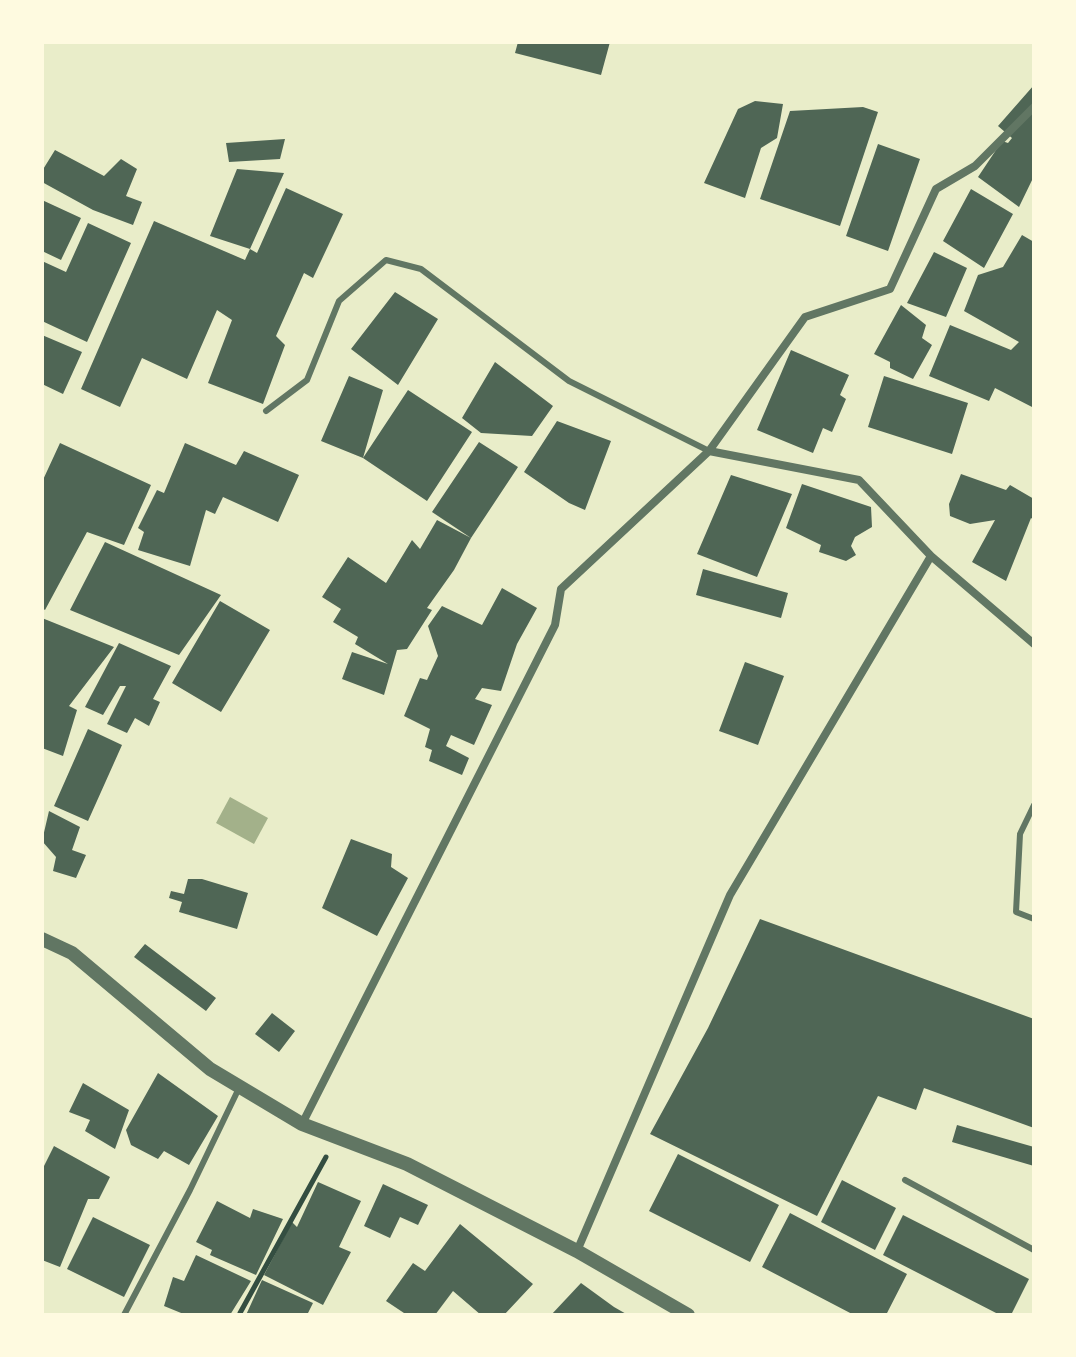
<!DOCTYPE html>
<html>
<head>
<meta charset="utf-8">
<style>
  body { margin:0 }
  #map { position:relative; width:1076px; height:1357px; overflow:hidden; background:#e9edc9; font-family:"Alegreya Sans",sans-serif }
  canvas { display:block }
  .frame { position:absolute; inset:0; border:44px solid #fefae0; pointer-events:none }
</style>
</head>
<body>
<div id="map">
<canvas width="1076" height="1357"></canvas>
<div class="frame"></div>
</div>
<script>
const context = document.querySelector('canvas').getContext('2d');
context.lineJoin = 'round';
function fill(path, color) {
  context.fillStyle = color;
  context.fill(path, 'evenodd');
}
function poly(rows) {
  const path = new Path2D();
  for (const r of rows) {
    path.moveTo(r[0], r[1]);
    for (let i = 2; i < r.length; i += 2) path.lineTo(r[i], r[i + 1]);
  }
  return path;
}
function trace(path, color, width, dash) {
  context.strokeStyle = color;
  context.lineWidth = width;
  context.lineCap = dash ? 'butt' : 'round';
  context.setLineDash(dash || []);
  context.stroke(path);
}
fill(poly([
  [230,797,268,818,254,844,216,823]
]), '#a3b18a');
fill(poly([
  [518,42,610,42,601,75,515,53],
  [1034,85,1034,176,1019,207,978,177,1002,141,1008,143,1012,138,998,126],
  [755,101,783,104,777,138,761,148,745,198,704,183,738,109],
  [863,107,878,112,840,226,760,199,790,111],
  [285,139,280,159,229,162,226,143],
  [878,144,920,159,888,251,846,236],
  [55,150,104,176,121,159,137,169,126,196,142,202,133,225,93,210,42,182,42,171],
  [237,169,284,173,250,249,210,236],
  [286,188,343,214,313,278,304,273,276,336,285,345,263,404,208,383,232,320,217,310,187,379,142,358,120,407,81,389,154,221,245,260,250,249,257,253],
  [971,189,1013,214,984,268,943,241],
  [42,200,81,218,61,260,42,251],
  [88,223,131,243,87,342,42,321,42,261,66,272],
  [1022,235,1034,242,1034,408,995,388,989,401,929,376,950,325,1011,350,1019,342,964,311,978,275,1003,267],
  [934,252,967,268,946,317,907,303],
  [395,292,438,319,398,385,351,349],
  [901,305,926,325,922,338,932,345,913,379,890,368,890,362,874,354],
  [42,335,82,352,63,394,42,384],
  [791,350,849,375,840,395,846,399,832,432,823,428,813,453,757,430],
  [495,362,553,406,532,436,481,433,462,418],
  [349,376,383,390,363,458,321,441],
  [884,376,968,403,952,454,868,427],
  [408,390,472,432,427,501,363,458],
  [557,421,611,441,585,510,569,503,524,472],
  [479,442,518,467,471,538,432,512],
  [60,443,151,485,124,545,87,532,45,610,42,608,42,482],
  [185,443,236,465,244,451,299,475,278,522,223,497,215,514,206,510,190,566,138,550,144,532,138,528,157,490,164,493],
  [961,474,1006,490,1010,485,1034,499,1034,520,1031,518,1006,581,972,562,995,520,970,524,950,516,949,504],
  [731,475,792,494,757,577,697,554],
  [802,484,871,507,872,527,855,537,851,546,856,555,846,561,819,552,821,545,786,528],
  [437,520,471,538,454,570,427,608,432,610,407,649,397,650,384,695,342,679,352,652,388,664,355,644,358,637,333,622,341,609,322,597,348,557,386,583,412,540,420,549],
  [105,542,221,595,179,655,70,610],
  [703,569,788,593,781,618,696,595],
  [502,588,537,608,517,644,501,691,482,688,475,699,492,705,474,745,451,735,446,746,469,758,462,775,429,761,432,750,425,747,430,729,404,716,420,678,427,680,438,656,428,626,442,606,482,625],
  [220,601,270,630,221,712,172,683],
  [42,618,114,647,69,706,77,710,63,756,42,748],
  [119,643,171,666,153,699,160,702,149,726,135,718,127,733,107,724,126,686,120,686,103,715,85,707],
  [745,662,784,676,758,745,719,731],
  [88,729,122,745,88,821,54,806],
  [49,811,80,827,72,850,86,855,76,878,53,871,56,857,42,841],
  [351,839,392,854,391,867,408,878,377,936,322,908],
  [188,879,202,879,248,893,237,929,179,912,182,902,169,898,171,891,184,894],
  [760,919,1034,1019,1034,1128,924,1088,916,1110,878,1096,817,1216,650,1134,708,1028],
  [145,944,216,998,206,1011,134,957],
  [272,1013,295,1031,279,1052,255,1034],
  [158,1073,218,1116,189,1165,164,1151,158,1159,131,1145,126,1130],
  [83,1083,129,1110,115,1149,85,1131,90,1120,69,1112],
  [957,1125,1034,1147,1034,1166,952,1142],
  [54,1146,110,1177,99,1199,88,1199,60,1267,42,1260,42,1170],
  [678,1154,779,1205,750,1262,649,1211],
  [842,1180,896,1208,875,1250,821,1222],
  [318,1182,361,1201,339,1247,351,1252,323,1305,264,1275,292,1222,297,1227],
  [383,1184,428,1205,418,1225,400,1217,390,1238,364,1226],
  [217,1201,250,1218,253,1209,283,1219,256,1275,210,1255,212,1250,196,1242],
  [790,1213,907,1274,886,1315,854,1315,762,1267],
  [903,1215,1029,1279,1011,1315,1000,1315,883,1255],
  [93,1217,150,1245,124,1297,67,1269],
  [460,1224,533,1284,504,1315,481,1315,453,1291,435,1315,407,1315,386,1301,413,1263,425,1271],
  [196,1255,251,1281,230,1315,186,1315,164,1306,173,1277,184,1281],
  [262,1280,313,1303,307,1315,246,1315],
  [581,1283,614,1307,628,1315,551,1315]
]), '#4f6655');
trace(poly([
  [240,1313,326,1157]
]), '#344e41', 5);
trace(poly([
  [266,411,307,380,339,301,386,260,421,269,569,381,709,451],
  [1034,805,1020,834,1016,912,1034,919],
  [905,1180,1034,1250],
  [124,1315,190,1190,240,1086]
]), '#617663', 6);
trace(poly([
  [709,451,859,480,931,556],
  [302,1124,555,625,561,589,709,451,805,317,890,289,936,189,975,166,1034,107],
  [577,1251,730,895,931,556,1034,644]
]), '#617663', 8);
trace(poly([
  [42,939,72,953,210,1069,302,1124,407,1164,577,1251,688,1315]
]), '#617663', 14);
</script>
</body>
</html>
